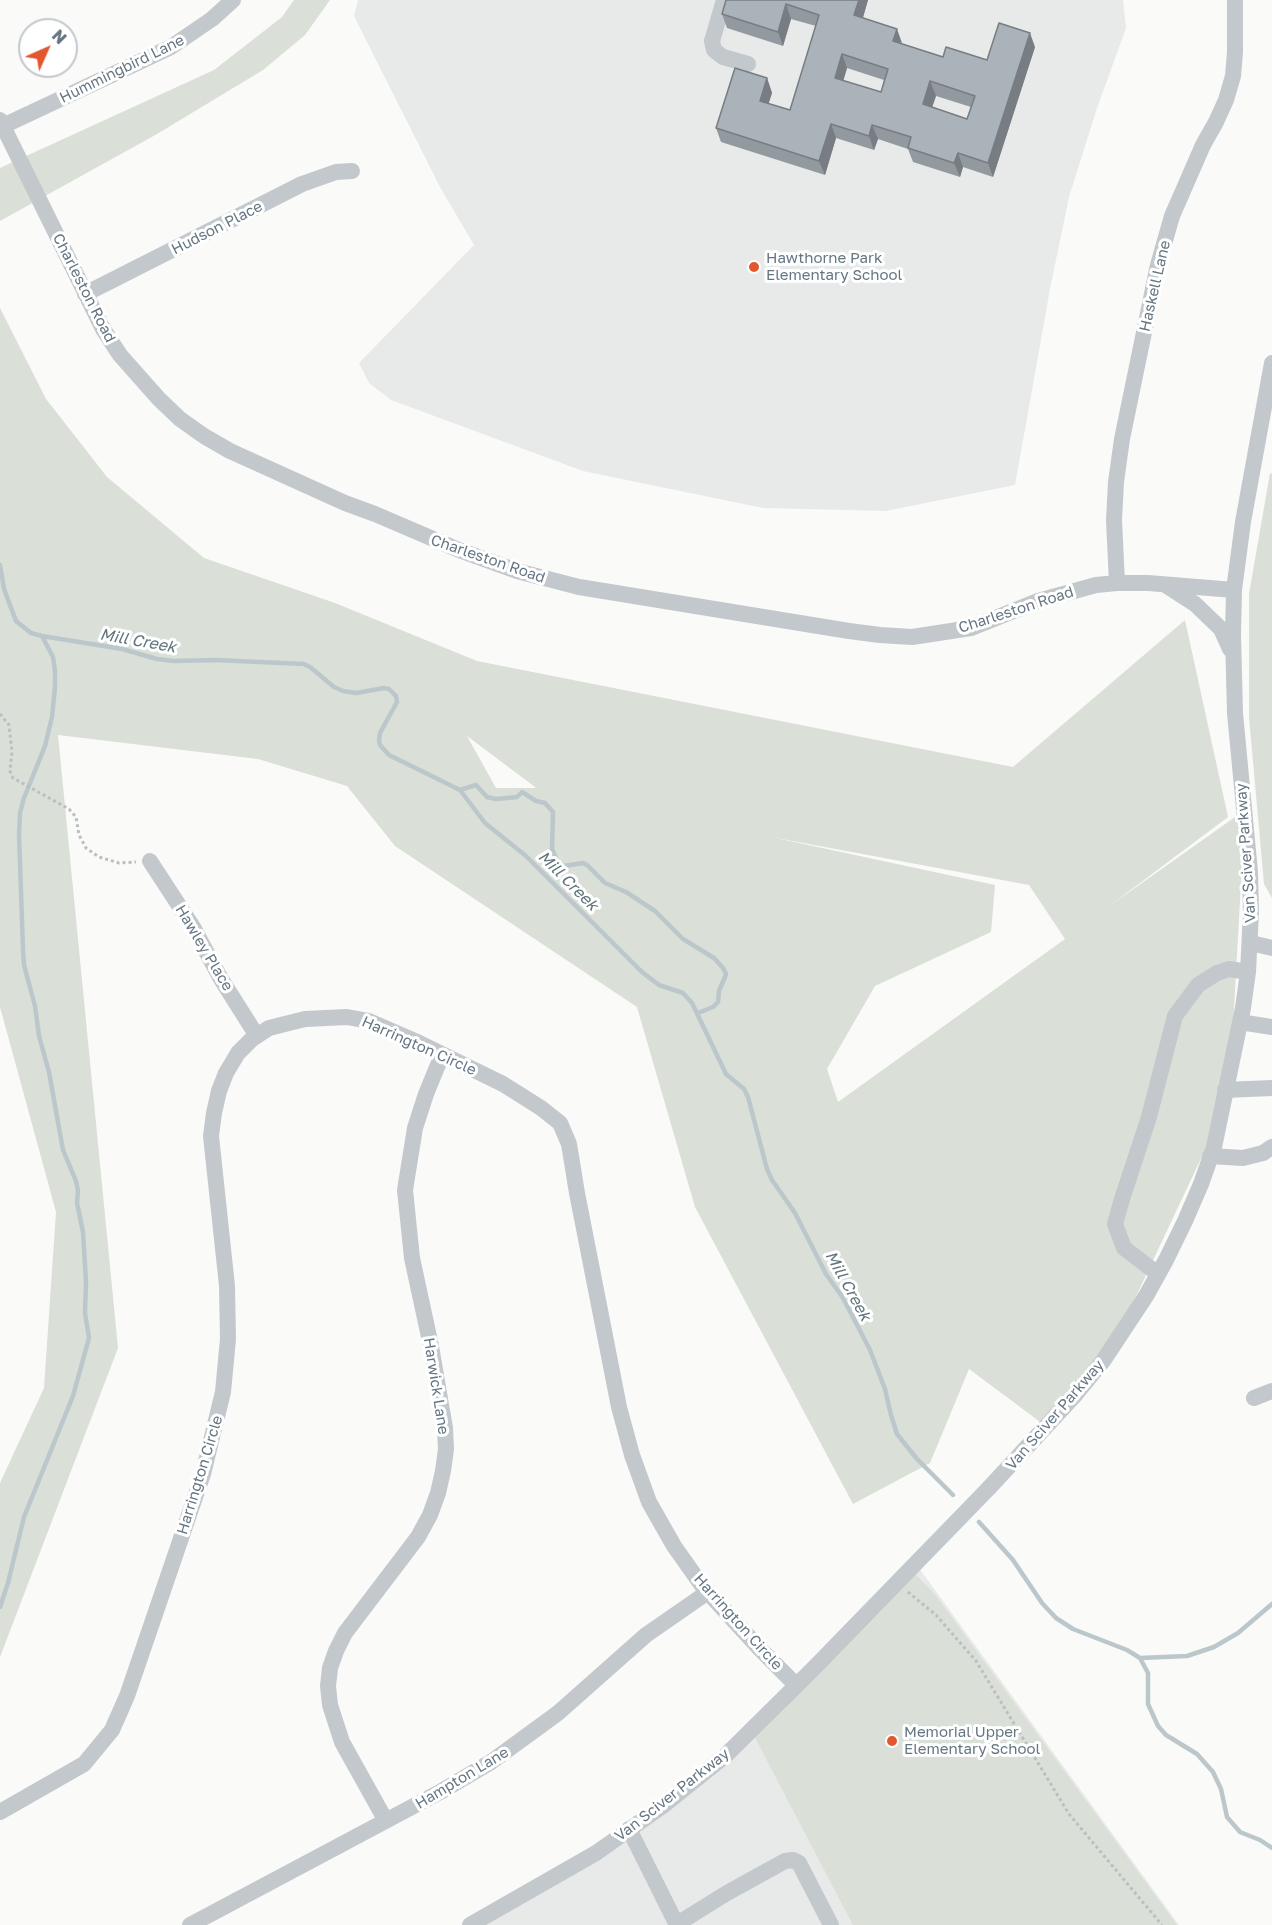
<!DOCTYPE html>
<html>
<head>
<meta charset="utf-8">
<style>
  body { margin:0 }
  #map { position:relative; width:1272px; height:1925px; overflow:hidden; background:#fafaf8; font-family:"Golos Text",sans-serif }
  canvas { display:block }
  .north { position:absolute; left:18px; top:18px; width:60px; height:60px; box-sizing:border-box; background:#fff; border:2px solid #c1c8cd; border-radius:50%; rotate:45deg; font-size:16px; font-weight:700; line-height:24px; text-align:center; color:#657683 }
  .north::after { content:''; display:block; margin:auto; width:21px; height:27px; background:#e4572e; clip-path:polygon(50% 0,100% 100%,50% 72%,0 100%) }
</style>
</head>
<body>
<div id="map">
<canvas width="1272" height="1925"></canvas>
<div class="north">N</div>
</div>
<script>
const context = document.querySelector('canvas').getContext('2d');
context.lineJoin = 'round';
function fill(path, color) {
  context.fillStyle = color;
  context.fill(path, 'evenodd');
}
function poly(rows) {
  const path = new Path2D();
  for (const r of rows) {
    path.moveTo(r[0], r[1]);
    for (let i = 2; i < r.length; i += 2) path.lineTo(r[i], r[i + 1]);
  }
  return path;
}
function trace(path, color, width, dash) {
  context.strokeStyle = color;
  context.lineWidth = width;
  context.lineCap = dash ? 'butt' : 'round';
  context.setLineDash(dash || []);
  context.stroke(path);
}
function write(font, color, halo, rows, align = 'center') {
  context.font = font + ' "Golos Text",sans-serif';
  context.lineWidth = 6;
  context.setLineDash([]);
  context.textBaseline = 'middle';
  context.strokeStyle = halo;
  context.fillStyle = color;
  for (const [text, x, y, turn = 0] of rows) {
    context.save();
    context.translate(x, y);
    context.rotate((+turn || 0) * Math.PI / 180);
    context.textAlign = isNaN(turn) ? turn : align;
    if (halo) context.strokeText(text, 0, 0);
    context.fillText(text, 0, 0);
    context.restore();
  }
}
fill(poly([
  [358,0,1123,0,1126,28,1097,108,1069,197,1050,289,1015,485,886,511,763,508,583,471,391,400,369,383,359,363,474,245,440,187,354,16],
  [916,1564,1179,1925,466,1925,664,1805]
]), '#e8e9e9');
fill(poly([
  [294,0,330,0,305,35,263,70,157,134,0,221,0,168,214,70,282,17],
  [0,308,46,399,107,477,204,558,335,603,477,661,1013,767,1185,620,1228,817,1108,907,1245,810,1229,1099,1107,1358,1047,1427,969,1369,930,1463,853,1504,695,1207,637,1007,395,846,347,786,258,759,58,735,118,1348,0,1657,0,1483,44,1388,56,1212,0,1007],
  [467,736,535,787,535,788,496,788],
  [771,837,1029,885,1065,939,838,1102,827,1069,875,986,991,932,995,885],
  [1270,473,1272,474,1272,898,1264,884,1249,717,1249,594],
  [909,1568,934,1593,1177,1925,853,1925,751,1730]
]), '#dadfd7');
trace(poly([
  [0,565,4,589,16,621,31,633,42,636,122,649,157,659,174,661,215,660,304,664,310,667,334,687,343,691,356,693,384,688,389,689,396,696,397,702,380,733,379,741,380,745,389,755,460,790,485,823,526,856,642,972,659,985,683,993,692,1003,726,1074,744,1089,748,1097,767,1169,772,1180,795,1213,826,1274,843,1298,870,1350,885,1389,891,1415,897,1434,917,1459,953,1495],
  [460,790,476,785,487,797,496,799,517,797,522,792,536,801,545,803,553,812,552,849,558,863,564,866,583,863,587,865,605,883,626,892,655,911,683,939,714,958,723,968,726,974,725,977,719,991,718,1002,713,1007,698,1013],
  [979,1522,1013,1560,1042,1603,1056,1618,1073,1629,1127,1650,1140,1658,1148,1673,1148,1704,1158,1726,1166,1735,1197,1754,1213,1772,1221,1789,1227,1817,1240,1832,1260,1840,1272,1848],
  [0,1607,8,1583,24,1517,73,1396,89,1338,85,1313,86,1282,83,1232,77,1203,78,1191,76,1181,63,1150,49,1072,39,1036,35,1006,24,965,23,949,19,834,20,813,24,798,45,746,52,717,55,687,55,671,53,657,42,636],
  [1140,1658,1187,1656,1214,1647,1238,1633,1272,1604]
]), '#bbc7cb', 4.5);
trace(poly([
  [0,714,9,725,12,752,10,771,13,778,69,809,76,817,79,835,86,848,99,857,119,863,136,862],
  [908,1592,936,1615,976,1661,1069,1814,1162,1925]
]), '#bbbfc2', 3, [3, 3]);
trace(poly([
  [724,0,712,41,714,50,723,57,748,64],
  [0,120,103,329,120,355,159,399,180,419,204,436,230,451,345,503,375,514,459,550,517,571,579,587,849,631,880,635,912,637,971,628,1038,601,1096,585,1117,583,1148,583,1234,590],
  [3,126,171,47,212,19,233,0],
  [85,294,302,184,336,172,352,171],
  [1117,583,1114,520,1116,482,1122,439,1142,342,1158,265,1172,216,1203,145,1216,122,1226,100,1233,76,1235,52,1235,0],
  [1167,586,1195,604,1221,629,1230,649],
  [150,861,193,927,221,979,257,1036],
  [1251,943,1272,948],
  [1240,1022,1272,1027],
  [1225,1090,1272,1088],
  [1210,1156,1243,1158,1263,1153,1272,1147],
  [1158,1274,1124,1248,1115,1224,1122,1199,1149,1117,1175,1016,1198,985,1217,973,1229,969,1248,972],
  [1254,1398,1272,1391],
  [0,1812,84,1764,112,1730,127,1696,203,1474,223,1392,228,1339,227,1286,211,1136,214,1113,219,1091,226,1073,238,1053,252,1039,269,1028,305,1019,347,1017,369,1021,415,1041,503,1084,541,1108,560,1123,569,1144,577,1193,619,1407,632,1455,649,1502,674,1546,703,1587,760,1649,796,1685],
  [386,1821,342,1742,330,1705,328,1686,330,1668,336,1651,345,1633,418,1537,430,1515,438,1493,443,1471,446,1449,445,1428,431,1346,412,1258,405,1190,415,1128,426,1094,442,1055],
  [629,1829,677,1925],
  [677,1924,727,1893,785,1861,793,1860,799,1863,831,1925],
  [190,1925,440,1792,491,1762,558,1713,646,1635,708,1592],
  [470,1925,596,1853,664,1805,725,1756,814,1668,988,1489,1076,1394,1103,1361,1146,1296,1166,1260,1185,1221,1201,1184,1214,1147,1243,1008,1248,972,1251,912,1250,872,1235,713,1233,635,1234,590,1243,522,1272,363]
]), '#c3c8cc', 16);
fill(poly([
  [726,0,868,0,863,18,902,44,943,57,987,60,1035,47,993,177,963,167,960,177,913,162,908,149,878,139,874,150,836,138,825,175,721,142,716,128,767,78,772,93,768,104,790,110,816,26,791,19,783,46,727,28,722,14],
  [847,68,884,80,881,92,843,81],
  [936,96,971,107,967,119,932,107]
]), '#929a9f');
fill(poly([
  [859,0,868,0,859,30,854,15],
  [786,4,791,19,783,46,778,32],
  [897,29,902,43,893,41],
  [1030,33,1035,47,993,177,988,163],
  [842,54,847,68,840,92,835,78],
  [767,78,772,93,765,115,760,101],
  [930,81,936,96,928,119,923,104],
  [831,124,836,138,825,175,819,161],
  [872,125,878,139,874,150,869,136],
  [958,153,963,167,960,177,954,163]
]), '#777d82');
const building = poly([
  [726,0,859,0,854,15,897,29,893,41,943,57,946,47,987,60,999,23,1030,33,988,163,958,153,954,163,908,148,911,137,872,125,869,136,831,124,819,161,716,128,735,68,767,78,760,101,790,110,819,15,786,4,778,32,722,14,726,0],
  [842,54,888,69,881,92,835,78,842,54],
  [930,81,975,96,967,119,923,104,930,81]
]);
fill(building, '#aab3b9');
trace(building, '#777d82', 1.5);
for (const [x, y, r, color] of [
  [754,267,6,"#e4572e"],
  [892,1741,6,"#e4572e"]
]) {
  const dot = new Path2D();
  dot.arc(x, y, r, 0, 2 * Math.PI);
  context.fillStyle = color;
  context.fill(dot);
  trace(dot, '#fff', 2);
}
write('15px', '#657683', '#fff', [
  ["Hummingbird Lane",122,69,-26],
  ["Hudson Place",217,228,-27],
  ["Haskell Lane",1155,286,-77],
  ["Charleston Road",84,288,63],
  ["Charleston Road",488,559,19],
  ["Charleston Road",1016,610,-18],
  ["Van Sciver Parkway",1246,853,-94],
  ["Hawley Place",204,948,59],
  ["Harrington Circle",419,1046,24],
  ["Harwick Lane",436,1386,81],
  ["Van Sciver Parkway",1055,1415,-49],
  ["Harrington Circle",200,1475,-73],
  ["Harrington Circle",738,1622,48],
  ["Hampton Lane",462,1778,-31],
  ["Van Sciver Parkway",672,1795,-38]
]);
write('15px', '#657683', '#fff', [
  ["Hawthorne Park",766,258],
  ["Elementary School",766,275],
  ["Memorial Upper",904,1732],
  ["Elementary School",904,1749]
], 'left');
write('italic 16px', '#60757c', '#fff', [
  ["Mill Creek",138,641,10],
  ["Mill Creek",568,881,45],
  ["Mill Creek",848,1286,61]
]);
</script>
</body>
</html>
